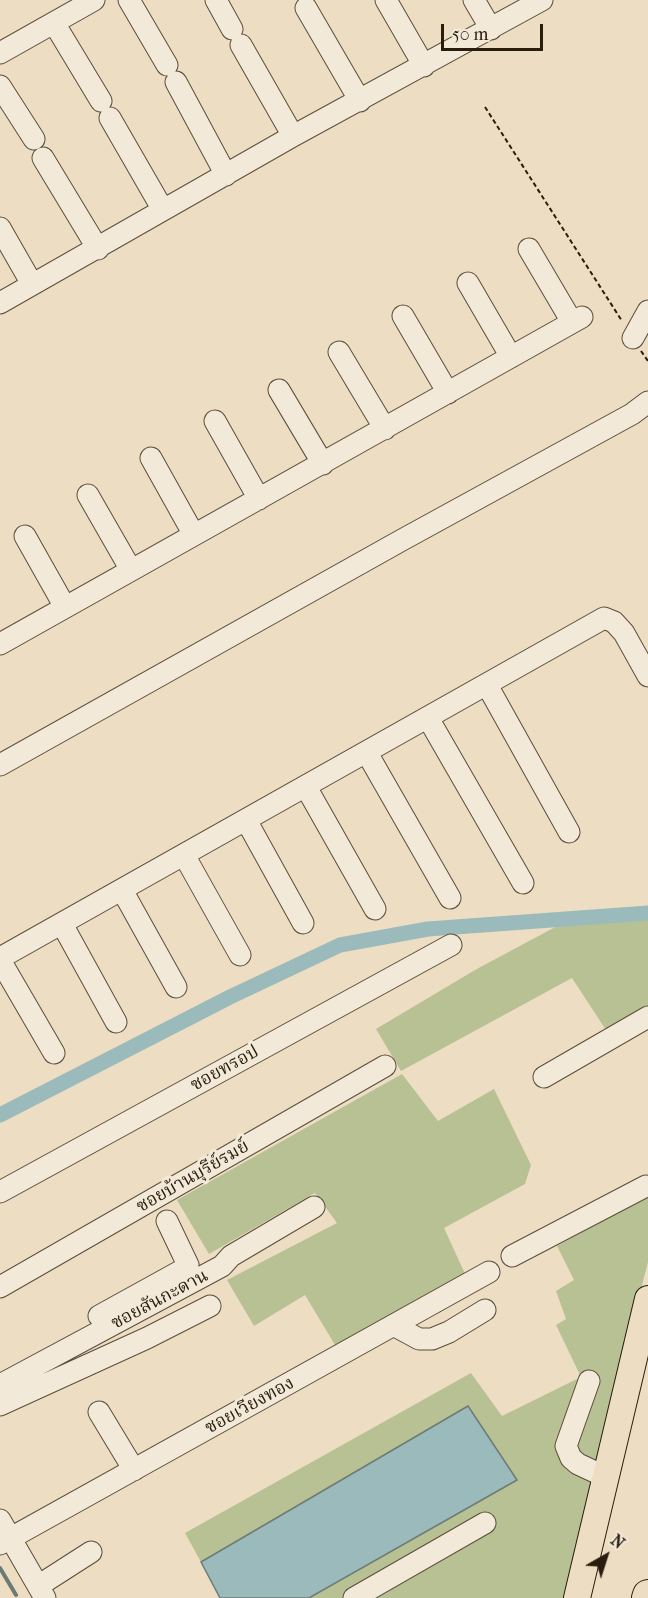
<!DOCTYPE html>
<html>
<head>
<meta charset="utf-8">
<style>
  body { margin:0 }
  #map { position:relative; width:648px; height:1598px; overflow:hidden; background:#edddc3; font-family:"IM FELL French Canon",serif }
  canvas { display:block }
  .north { position:absolute; left:576px; top:1526px; width:60px; height:60px; -webkit-text-stroke:4px #f3e9d8; paint-order:stroke; rotate:39deg; font-size:16px; font-weight:700; line-height:24px; text-align:center; color:#291d0d }
  .north::after { content:''; display:block; margin:auto; width:21px; height:27px; background:#291d0d; clip-path:polygon(50% 0,100% 100%,50% 72%,0 100%) }
  .scale { position:absolute; left:441px; top:24px; width:102px; height:27px; box-sizing:border-box; border:3px solid #291d0d; border-top:0; padding-left:8px; font-size:18px; line-height:21px; white-space:nowrap; color:#291d0d; -webkit-text-stroke:4px #f3e9d8; paint-order:stroke }
</style>
</head>
<body>
<div id="map">
<canvas width="648" height="1598"></canvas>
<div class="north">N</div>
<div class="scale">50 m</div>
</div>
<script>
const context = document.querySelector('canvas').getContext('2d');
context.lineJoin = 'round';
function fill(path, color) {
  context.fillStyle = color;
  context.fill(path, 'evenodd');
}
function poly(rows) {
  const path = new Path2D();
  for (const r of rows) {
    path.moveTo(r[0], r[1]);
    for (let i = 2; i < r.length; i += 2) path.lineTo(r[i], r[i + 1]);
  }
  return path;
}
function trace(path, color, width, dash) {
  context.strokeStyle = color;
  context.lineWidth = width;
  context.lineCap = dash ? 'butt' : 'round';
  context.setLineDash(dash || []);
  context.stroke(path);
}
function write(font, color, halo, rows, align = 'center') {
  context.font = font + ' "IM FELL French Canon","Noto Serif Thai",serif';
  context.lineWidth = 6;
  context.setLineDash([]);
  context.textBaseline = 'middle';
  context.strokeStyle = halo;
  context.fillStyle = color;
  for (const [text, x, y, turn = 0] of rows) {
    context.save();
    context.translate(x, y);
    context.rotate((+turn || 0) * Math.PI / 180);
    context.textAlign = isNaN(turn) ? turn : align;
    if (halo) context.strokeText(text, 0, 0);
    context.fillText(text, 0, 0);
    context.restore();
  }
}
fill(poly([
  [648,920,648,1007,606,1030,572,978,401,1071,376,1029,475,970,559,925],
  [402,1074,438,1121,494,1089,531,1165,525,1184,444,1228,467,1278,338,1350,305,1295,254,1326,227,1280,337,1223,315,1193,209,1254,177,1200],
  [648,1196,648,1262,591,1484,567,1598,309,1598,517,1480,468,1406,201,1562,185,1533,471,1373,502,1416,581,1377,556,1325,566,1319,556,1291,574,1280,557,1246]
]), '#b8c194');
const water = poly([
  [468,1406,517,1480,309,1598,220,1598,201,1562,468,1406]
]);
fill(water, '#9bbabb');
trace(water, '#6d7b75', 1.5);
trace(poly([
  [0,1568,16,1595]
]), '#6d7b75', 4);
trace(poly([
  [0,1115,230,997,340,945,428,929,648,913]
]), '#9bbabb', 15);
const minor = poly([
  [129,0,167,65],
  [216,0,232,29],
  [386,0,424,66],
  [474,0,491,29],
  [306,8,360,101],
  [54,23,101,101],
  [241,45,293,136],
  [0,53,94,0],
  [176,82,226,175],
  [0,86,34,139],
  [110,118,163,210],
  [43,158,98,249],
  [0,228,32,284],
  [529,249,572,322],
  [468,283,511,357],
  [0,303,293,136,542,0],
  [403,316,448,393],
  [633,338,648,311],
  [339,352,385,429],
  [279,390,323,464],
  [215,421,259,499],
  [151,458,194,535],
  [88,495,131,570],
  [25,536,65,607],
  [0,644,582,317],
  [487,685,569,832],
  [428,718,523,883],
  [367,753,450,898],
  [0,765,402,540,632,414,648,402],
  [306,787,375,909],
  [246,820,303,923],
  [184,855,240,955],
  [122,890,176,987],
  [62,924,116,1022],
  [0,958,604,618,614,622,624,633,648,676],
  [0,960,54,1053],
  [544,1077,648,1017],
  [0,1192,451,945],
  [512,1256,646,1186],
  [0,1287,385,1066],
  [99,1316,186,1268,188,1265,167,1221],
  [395,1326,419,1339,432,1339,449,1332,485,1310],
  [589,1381,566,1446,571,1458,578,1464,606,1477],
  [0,1385,222,1266,231,1256,314,1207],
  [0,1405,147,1338,210,1306],
  [99,1412,134,1470],
  [0,1520,45,1598],
  [0,1544,489,1272],
  [38,1586,91,1552],
  [354,1598,485,1523]
]);
const major = poly([
  [577,1598,648,1299]
]);
const highway = poly([
  [647,1598,648,1595]
]);
trace(minor, '#5a4d3a', 23);
trace(major, '#291d0d', 28);
trace(highway, '#291d0d', 32);
trace(poly([
  [485,107,622,321],
  [641,351,648,361]
]), '#291d0d', 2, [4.5, 3]);
trace(minor, '#f3e9d8', 21);
trace(major, '#edddc3', 26);
trace(highway, '#edddc3', 30);
write('18px', '#291d0d', '#f3e9d8', [
  ["ซอยทรอป",225,1069,-29],
  ["ซอยบ้านบุรีย์รมย์",193,1177,-30],
  ["ซอยสันกะดาน",160,1300,-28],
  ["ซอยเวียงทอง",250,1406,-29]
]);
</script>
</body>
</html>
